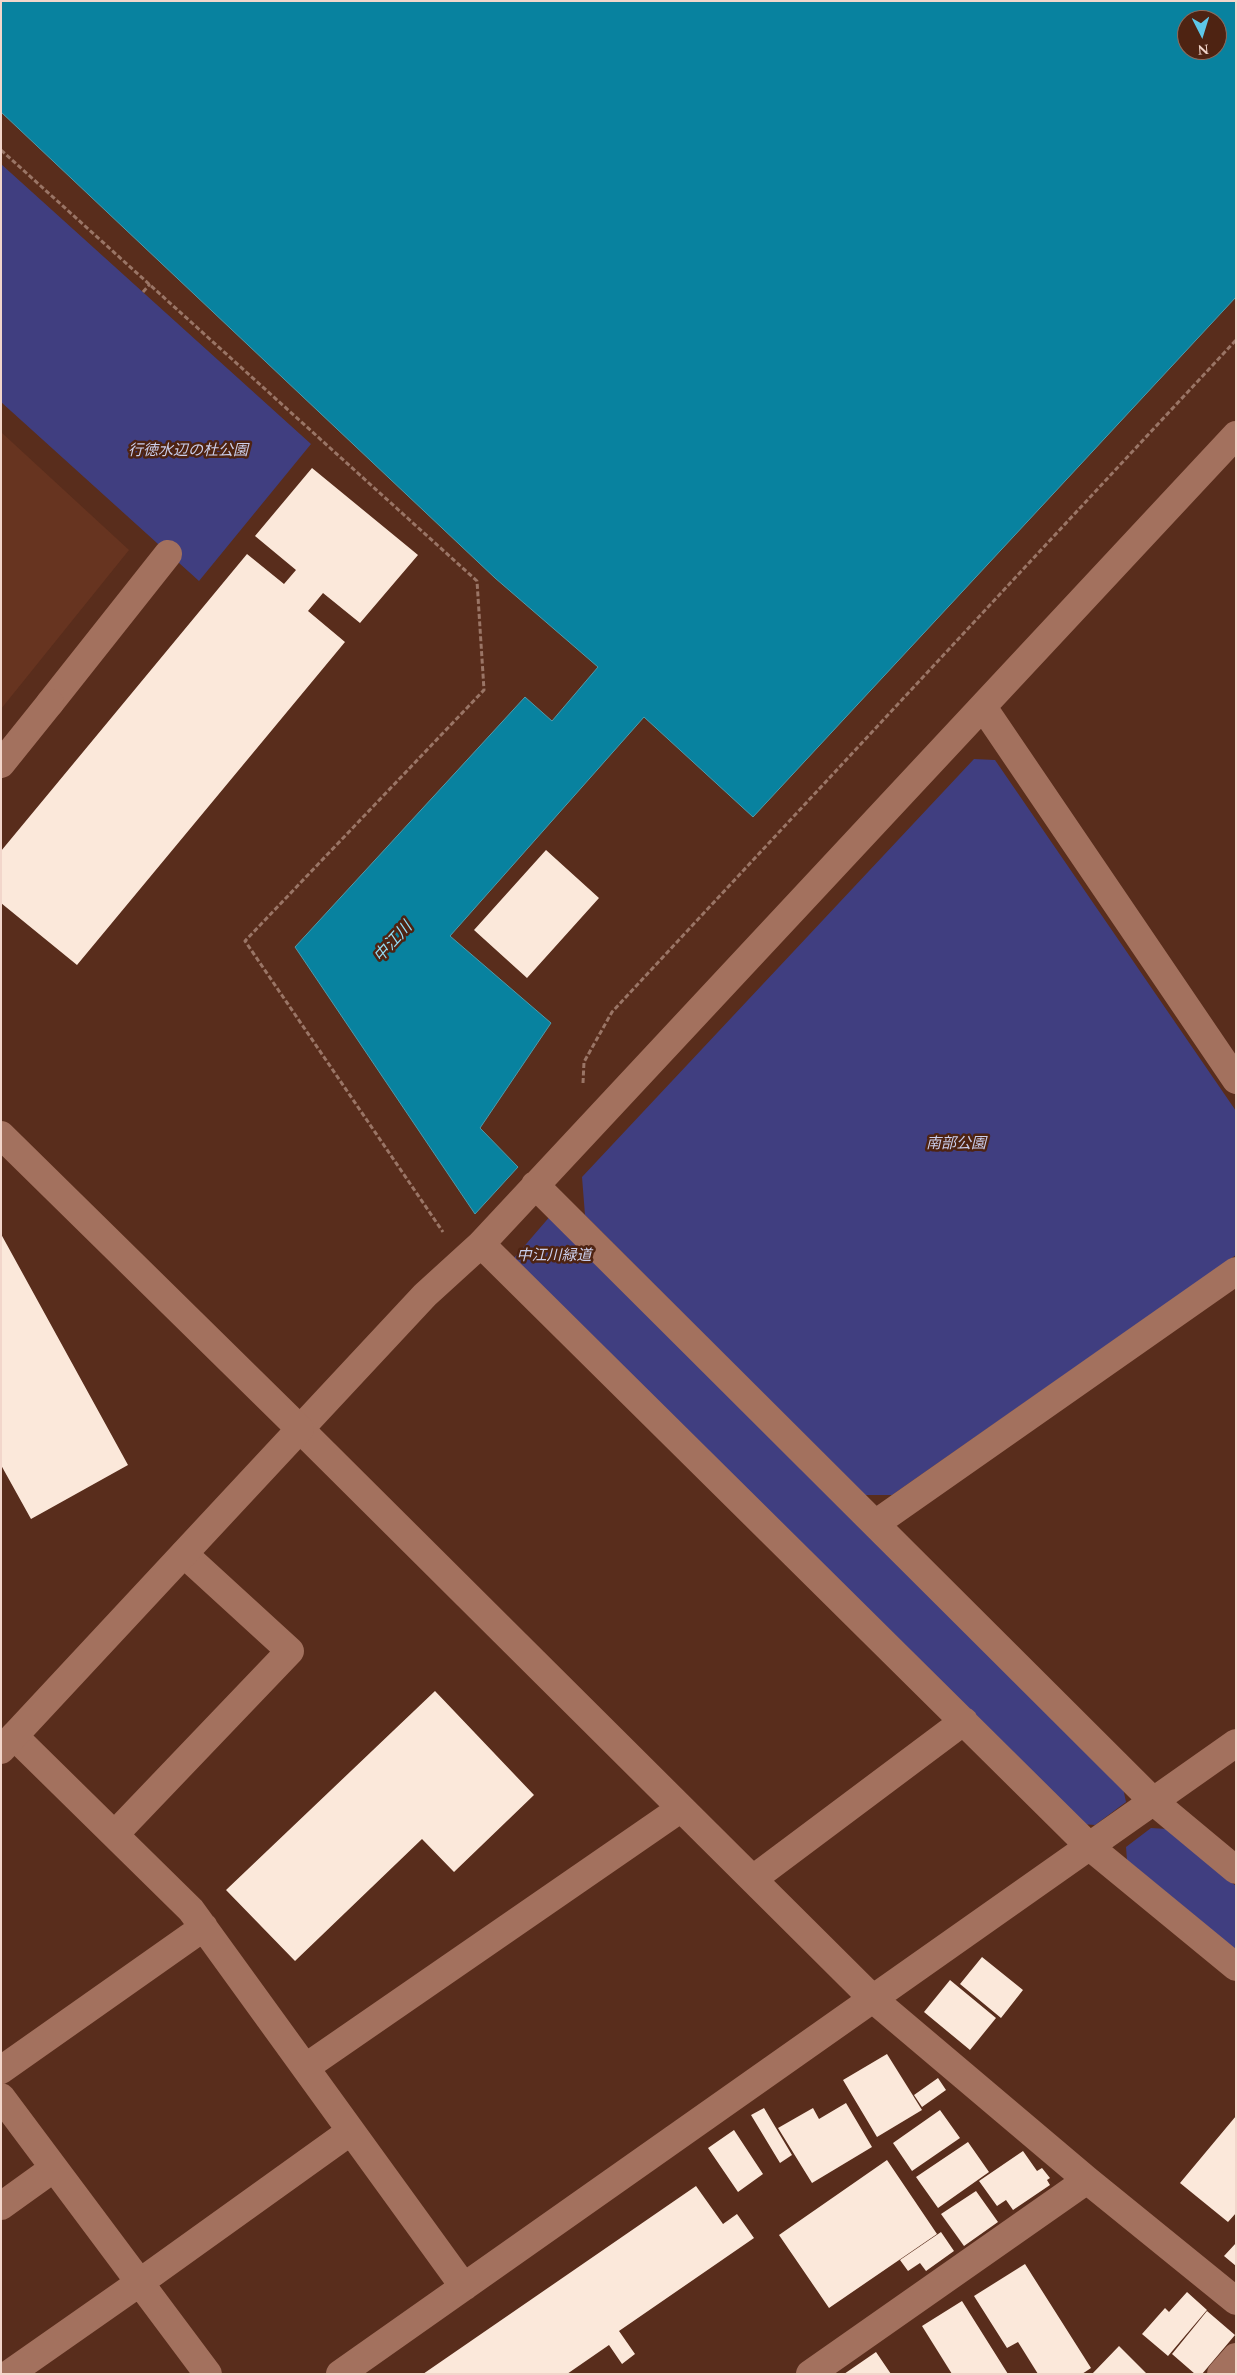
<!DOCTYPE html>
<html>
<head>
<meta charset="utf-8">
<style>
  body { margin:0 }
  #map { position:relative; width:1237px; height:2375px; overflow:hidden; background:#592d1c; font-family:Spectral,serif }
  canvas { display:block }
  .frame { position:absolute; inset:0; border:2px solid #f2d6cb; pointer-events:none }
  .north { position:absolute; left:1177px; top:10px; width:50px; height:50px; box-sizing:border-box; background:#4e2312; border:1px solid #906b5c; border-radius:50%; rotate:175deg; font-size:14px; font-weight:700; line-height:20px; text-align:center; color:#f2d6cb }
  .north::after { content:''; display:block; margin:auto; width:18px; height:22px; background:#5dc7e8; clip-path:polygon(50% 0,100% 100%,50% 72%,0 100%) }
</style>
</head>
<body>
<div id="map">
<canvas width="1237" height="2375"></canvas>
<div class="frame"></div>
<div class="north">N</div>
</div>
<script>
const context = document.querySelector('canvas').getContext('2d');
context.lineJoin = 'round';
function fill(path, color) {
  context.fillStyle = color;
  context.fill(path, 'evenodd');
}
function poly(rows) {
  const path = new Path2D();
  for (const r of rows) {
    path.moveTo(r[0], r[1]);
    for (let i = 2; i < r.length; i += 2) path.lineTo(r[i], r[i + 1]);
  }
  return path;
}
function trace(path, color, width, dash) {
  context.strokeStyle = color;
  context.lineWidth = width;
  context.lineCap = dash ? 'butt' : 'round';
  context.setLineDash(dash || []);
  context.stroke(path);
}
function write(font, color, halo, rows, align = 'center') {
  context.font = font + ' Spectral,"Noto Sans JP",serif';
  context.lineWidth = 5;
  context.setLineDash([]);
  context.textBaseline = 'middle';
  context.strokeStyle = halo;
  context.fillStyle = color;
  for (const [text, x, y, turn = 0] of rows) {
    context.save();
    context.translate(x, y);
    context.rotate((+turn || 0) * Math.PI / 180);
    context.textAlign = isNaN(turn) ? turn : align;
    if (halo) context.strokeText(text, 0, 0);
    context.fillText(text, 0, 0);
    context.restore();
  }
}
fill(poly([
  [1,432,129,550,1,709]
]), '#673420');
fill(poly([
  [1,164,311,444,199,581,1,402],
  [974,759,995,760,1236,1111,1236,1255,892,1495,864,1495,585,1215,582,1177],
  [552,1214,1123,1788,1126,1802,1095,1825,1082,1824,514,1258],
  [1151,1828,1167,1829,1236,1886,1236,1950,1127,1860,1126,1847]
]), '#403e80');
const water = poly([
  [1,1,1236,1,1236,297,753,817,644,717,450,936,551,1023,480,1128,518,1167,475,1214,295,947,525,697,552,721,598,667,495,578,1,112,1,1],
  [1187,20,1217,20,1217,50,1187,50,1187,20]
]);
fill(water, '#08829f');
trace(water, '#4e9bac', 1);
fill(poly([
  [312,468,418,555,360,623,323,593,308,611,345,642,77,965,1,903,1,851,247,554,284,584,296,570,255,536],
  [546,850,599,898,527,978,474,930],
  [1,1234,128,1465,31,1519,1,1465],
  [435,1691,534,1795,454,1872,422,1839,295,1961,226,1890],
  [982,1957,1023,1990,1001,2018,960,1984],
  [950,1980,996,2018,970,2050,924,2012],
  [887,2054,922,2110,877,2137,843,2080],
  [938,2078,946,2090,922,2107,914,2095],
  [846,2103,872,2147,812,2183,778,2128,813,2108,819,2119],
  [764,2108,792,2155,780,2163,751,2115],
  [940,2110,960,2138,912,2171,893,2143],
  [1236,2116,1236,2213,1228,2222,1180,2183],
  [734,2130,763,2174,738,2192,708,2148],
  [968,2142,989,2172,938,2208,916,2177],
  [1023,2151,1037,2171,1042,2168,1050,2178,1047,2180,1050,2185,1013,2210,1006,2200,997,2206,979,2181],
  [887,2160,937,2234,829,2308,779,2235],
  [696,2186,723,2224,737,2214,754,2238,619,2331,635,2354,622,2364,609,2345,567,2374,423,2374],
  [976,2191,998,2222,964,2246,941,2214],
  [941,2232,954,2251,926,2271,920,2263,908,2271,900,2260],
  [1236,2243,1236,2266,1224,2256],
  [1025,2264,1091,2368,1082,2374,1038,2374,1018,2342,1007,2348,974,2296],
  [1187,2292,1207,2310,1168,2356,1142,2334,1165,2308,1169,2312],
  [962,2301,1008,2374,952,2374,922,2326],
  [1207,2311,1235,2335,1202,2374,1195,2374,1172,2354],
  [1119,2346,1147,2374,1092,2374],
  [876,2352,891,2374,844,2374]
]), '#fbe8da');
trace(poly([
  [1,150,477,581,484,690,245,941,443,1232],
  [143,292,150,284],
  [583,1083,584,1062,612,1012,1236,340]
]), '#9a7566', 3, [5, 2.5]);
trace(poly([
  [1236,435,481,1244,425,1295,300,1429,873,1999,1087,2180,1236,2301],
  [50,703,168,554],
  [983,707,1236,1080],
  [535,1185,1153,1801,1236,1870],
  [481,1244,1090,1847,1236,1967],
  [875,1524,1236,1271],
  [14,1736,191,1910,464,2287],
  [115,1834,290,1651,184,1554],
  [753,1879,964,1721],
  [306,2067,680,1809],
  [1,2070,204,1927],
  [1,2097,208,2374],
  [1,2206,54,2168],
  [9,2374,139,2283,351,2131],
  [340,2374,1236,1743],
  [810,2374,1087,2180],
  [1221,2374,1236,2357]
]), '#a3715e', 28);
trace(poly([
  [1,764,50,703],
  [1,1135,300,1429,1,1750]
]), '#a3715e', 28);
write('italic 15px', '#cbceeb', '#4e2312', [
  ["行徳水辺の杜公園",188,452],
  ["南部公園",956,1145],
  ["中江川緑道",554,1257]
]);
write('italic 16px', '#94ddf5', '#4e2312', [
  ["中江川",394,943,-48]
]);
</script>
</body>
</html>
